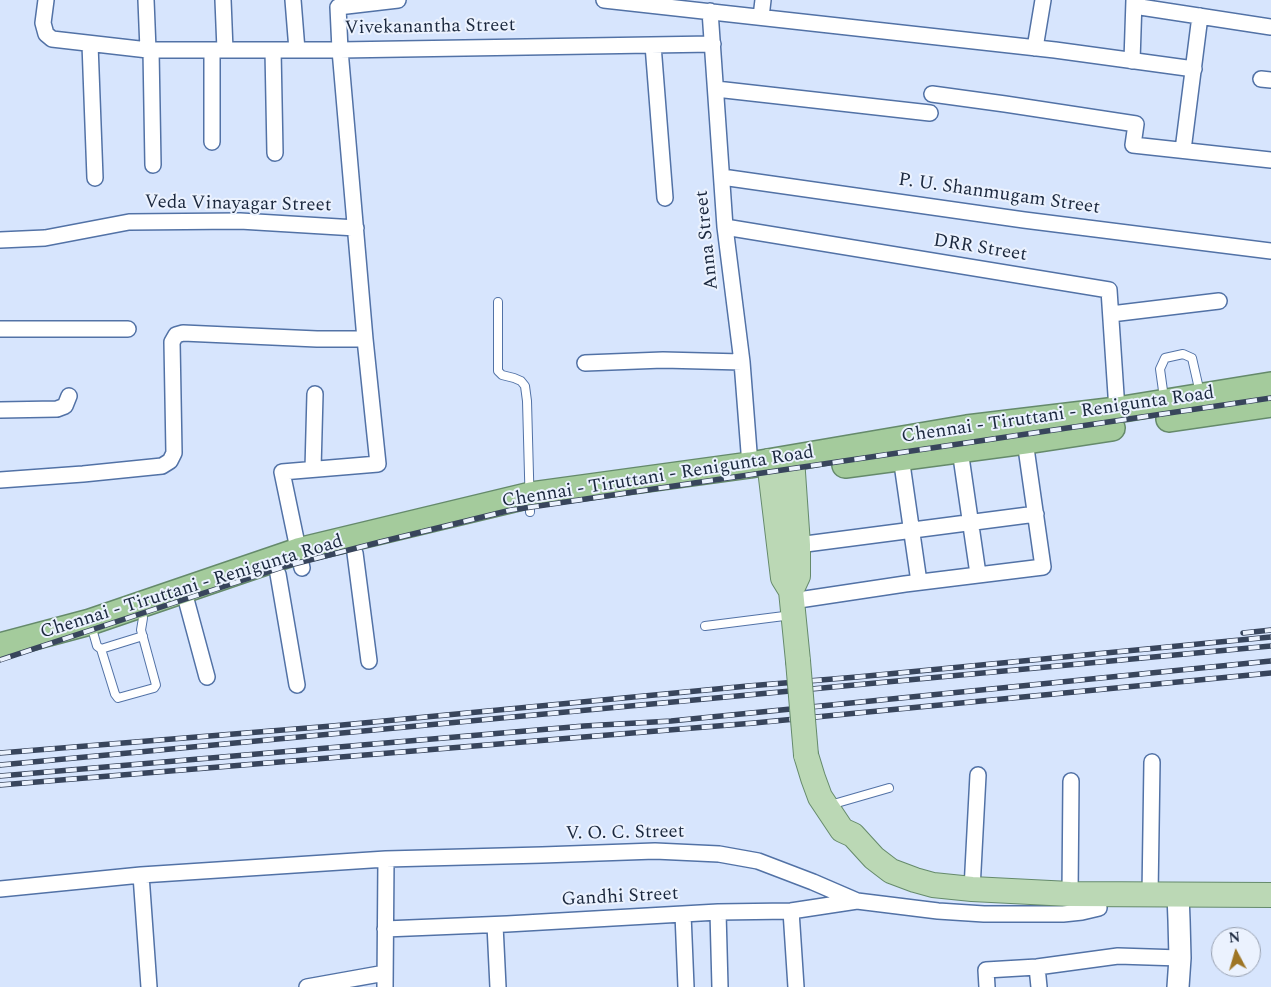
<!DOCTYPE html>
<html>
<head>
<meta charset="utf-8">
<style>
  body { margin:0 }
  #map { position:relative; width:1271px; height:987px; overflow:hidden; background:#d7e5fd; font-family:Spectral,serif }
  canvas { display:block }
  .north { position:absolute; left:1211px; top:927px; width:50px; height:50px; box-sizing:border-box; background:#ebf2fe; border:1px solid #98a1b1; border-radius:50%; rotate:354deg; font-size:14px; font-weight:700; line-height:20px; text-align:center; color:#1b283e }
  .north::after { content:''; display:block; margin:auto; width:18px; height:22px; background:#9e7524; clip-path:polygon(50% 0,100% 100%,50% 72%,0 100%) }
</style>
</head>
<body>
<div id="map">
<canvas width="1271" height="987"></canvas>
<div class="north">N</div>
</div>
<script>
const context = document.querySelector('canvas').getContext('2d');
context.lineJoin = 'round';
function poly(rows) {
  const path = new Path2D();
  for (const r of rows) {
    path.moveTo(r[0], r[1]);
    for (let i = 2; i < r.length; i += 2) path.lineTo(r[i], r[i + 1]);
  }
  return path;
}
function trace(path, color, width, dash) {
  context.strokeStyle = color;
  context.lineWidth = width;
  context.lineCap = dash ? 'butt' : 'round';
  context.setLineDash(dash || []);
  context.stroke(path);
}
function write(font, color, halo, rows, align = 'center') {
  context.font = font + ' Spectral,serif';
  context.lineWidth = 4;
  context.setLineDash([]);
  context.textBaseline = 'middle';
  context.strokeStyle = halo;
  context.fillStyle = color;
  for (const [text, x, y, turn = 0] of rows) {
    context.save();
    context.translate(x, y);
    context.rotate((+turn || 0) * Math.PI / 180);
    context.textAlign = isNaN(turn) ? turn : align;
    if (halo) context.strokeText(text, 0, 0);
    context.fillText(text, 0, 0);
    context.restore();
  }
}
const service = poly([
  [498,302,498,371,502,375,514,378,521,381,525,386,527,401,530,512],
  [1164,398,1160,369,1165,358,1183,354,1192,358,1200,393],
  [91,625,97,646,101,649,143,636],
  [705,626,792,615],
  [101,649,115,694,118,698,154,688,156,685,141,630,143,618],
  [830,805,889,788]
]);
const minor = poly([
  [46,0,43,23,46,34,52,39,148,50,340,50,713,44],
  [146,0,148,50],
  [223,0,225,50],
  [293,0,297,50],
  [604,0,1055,50,1194,69],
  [1134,6,1271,27],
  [710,11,725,227,742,362,750,465],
  [761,17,763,0],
  [90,44,95,178],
  [653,45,665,198],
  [1035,48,1043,0],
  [151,50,153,165],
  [273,50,275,153],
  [1132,61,1134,0],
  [1261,79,1271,80],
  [716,89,930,113],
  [932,94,1005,104,1136,124,1133,145,1271,160],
  [212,142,212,50],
  [1183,150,1200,16],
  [722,177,1024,220,1271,251],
  [725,227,1109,290,1117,410],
  [0,240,45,238,129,222,240,221,356,228],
  [1111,314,1219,301],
  [0,329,128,329],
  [585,363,663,360,742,362],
  [0,410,57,409,65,406,69,396],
  [960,450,978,574],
  [901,457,919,582],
  [313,469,315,394],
  [0,480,83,474,162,466,170,461,174,453,172,342,176,335,183,333,317,339,365,339],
  [798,545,1036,514],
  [355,553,369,661],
  [302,568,282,472,378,464,365,339,340,50,338,7,398,0],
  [278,574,297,685],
  [792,601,905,584,1043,567,1025,441],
  [187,603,207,677],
  [141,875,149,987],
  [0,889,141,875,386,859,542,855,655,851,719,854,758,861,813,882,857,901],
  [972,889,978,775],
  [1070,894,1071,781],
  [1150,895,1152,762],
  [791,911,796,987],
  [718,912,720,987],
  [683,914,686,987],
  [495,925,498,987],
  [385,929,507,924,718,912,791,911,857,901,938,911,984,914,1063,914,1082,912,1099,908],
  [1037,967,1039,987],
  [307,987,385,973],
  [385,987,386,859],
  [987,987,986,970,1037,967,1118,956,1180,958]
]);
const secondary = poly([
  [1178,987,1180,958,1179,920,1178,895]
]);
const primary = poly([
  [769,461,783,578,791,591,798,661],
  [791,591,798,576,798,545,792,458],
  [806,755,813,778,820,797,842,830,853,835,874,858,891,871,915,880,933,885,972,889,1070,894,1271,895]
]);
const trunk = poly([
  [1169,419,1271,404],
  [845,465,1025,441,1112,428],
  [0,646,90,622,298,551,531,495,750,465,967,428,1117,410,1271,385]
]);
trace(service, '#5272a6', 10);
trace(minor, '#5272a6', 18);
trace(secondary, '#5272a6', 24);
trace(primary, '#658a6b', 26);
trace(trunk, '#658a6b', 28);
trace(service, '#fff', 8);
trace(minor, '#fff', 15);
trace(secondary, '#fff', 21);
trace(primary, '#bbd8b5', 24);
trace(trunk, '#a4cb9c', 25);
const rail = poly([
  [1243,633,1271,630],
  [0,660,286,566,380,542,511,510,1271,398],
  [0,753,332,726,748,686,857,677,1271,637],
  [0,765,1271,646],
  [0,776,584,726,671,721,1271,661],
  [0,785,754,723,1271,673]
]);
trace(rail, '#38455c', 5.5);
trace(rail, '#ebf2fe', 4, [11]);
const primaryBridge = poly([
  [798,661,806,755]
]);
trace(primaryBridge, '#658a6b', 26, []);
trace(primaryBridge, '#bbd8b5', 24);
write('19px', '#1b283e', '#ebf2fe', [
  ["Vivekanantha Street",430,28,-1],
  ["P. U. Shanmugam Street",999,195,8],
  ["Veda Vinayagar Street",238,205,1],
  ["Anna Street",708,240,-96],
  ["DRR Street",980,249,9],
  ["Chennai - Tiruttani - Renigunta Road",1058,416,-8],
  ["Chennai - Tiruttani - Renigunta Road",658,478,-9],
  ["Chennai - Tiruttani - Renigunta Road",192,588,-17],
  ["V. O. C. Street",625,834,-1],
  ["Gandhi Street",620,898,-3]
]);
</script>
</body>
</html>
